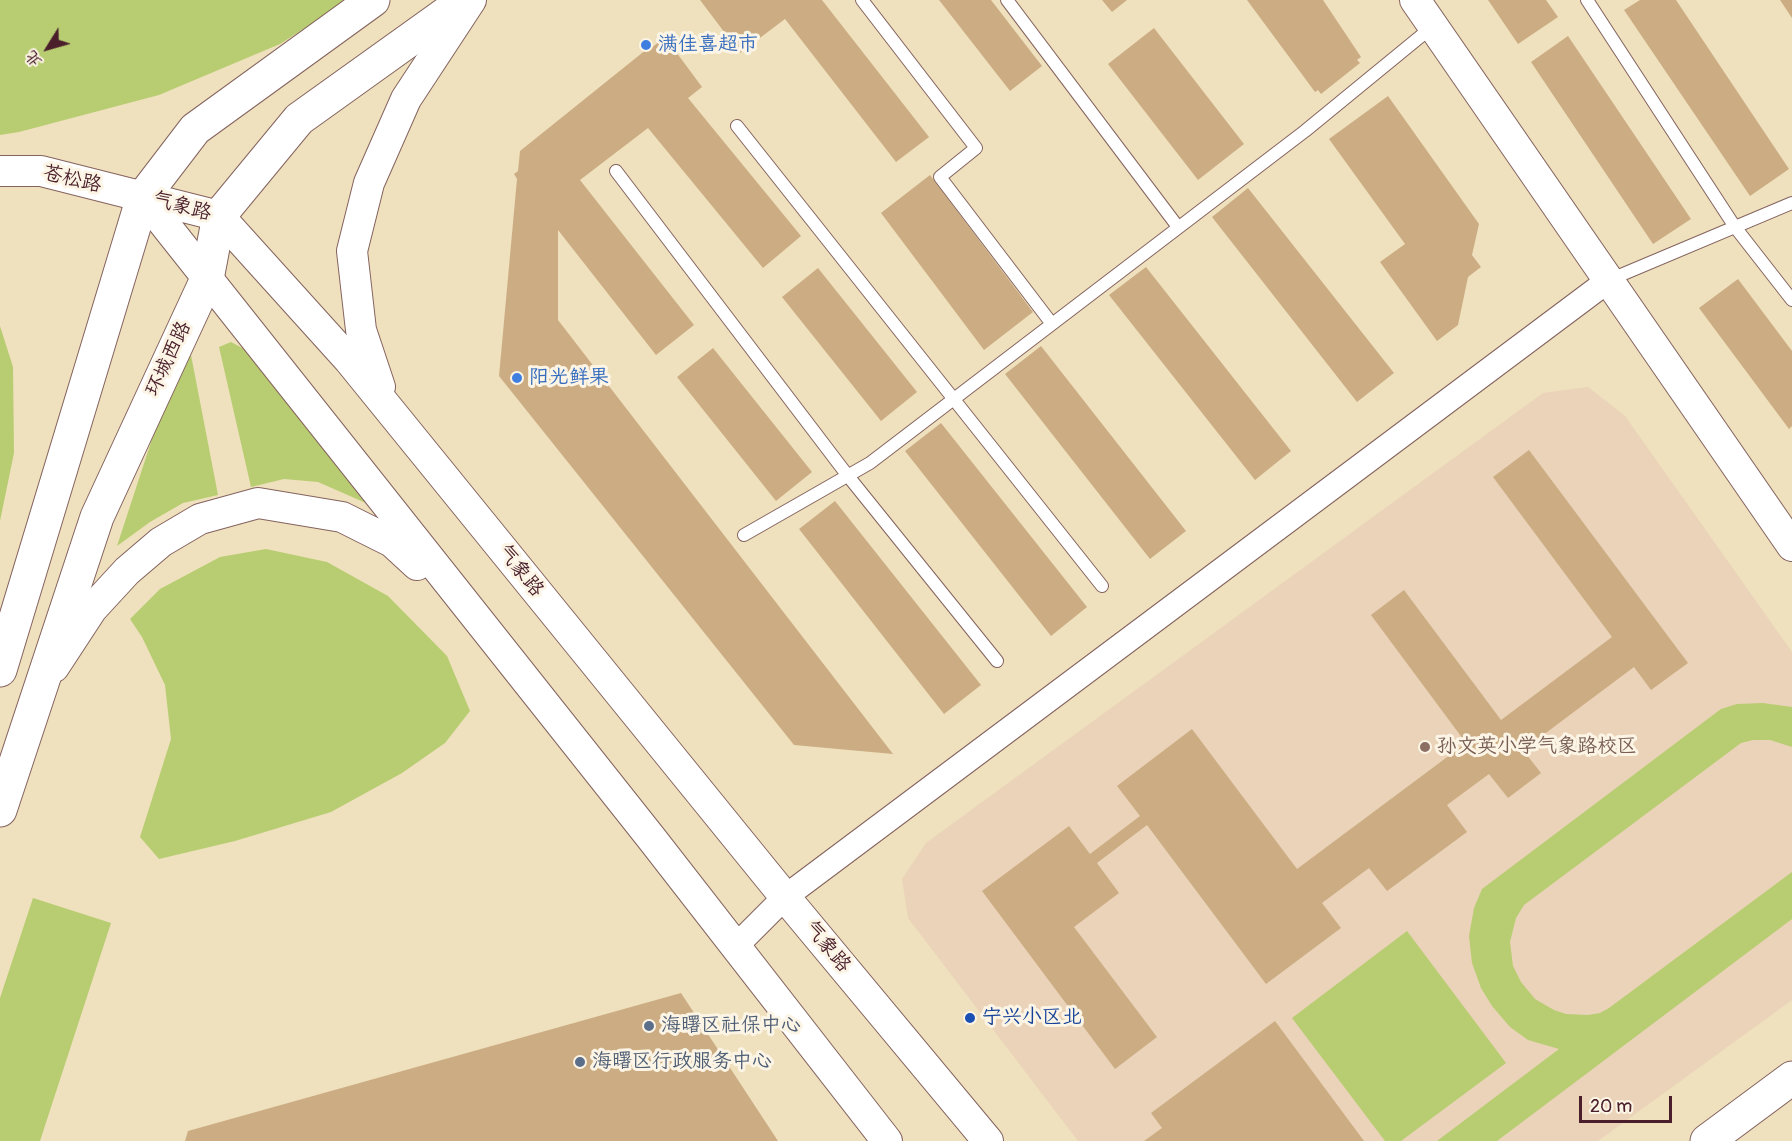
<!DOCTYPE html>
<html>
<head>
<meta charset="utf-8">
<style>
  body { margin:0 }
  #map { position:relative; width:1792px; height:1141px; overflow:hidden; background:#efe0be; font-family:Pangolin,"LXGW WenKai TC",sans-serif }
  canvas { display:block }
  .north { position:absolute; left:18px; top:18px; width:60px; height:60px; -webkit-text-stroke:4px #fcf5e5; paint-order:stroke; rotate:233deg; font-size:16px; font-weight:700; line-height:24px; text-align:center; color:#4a1f2b }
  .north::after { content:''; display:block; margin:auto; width:21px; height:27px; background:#4a1f2b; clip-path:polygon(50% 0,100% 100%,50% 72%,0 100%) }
  .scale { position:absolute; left:1579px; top:1096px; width:93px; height:27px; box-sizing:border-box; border:3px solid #4a1f2b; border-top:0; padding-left:8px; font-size:18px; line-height:21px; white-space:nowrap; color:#4a1f2b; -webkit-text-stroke:4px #fcf5e5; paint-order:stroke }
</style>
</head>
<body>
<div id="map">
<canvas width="1792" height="1141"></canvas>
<div class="north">北</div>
<div class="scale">20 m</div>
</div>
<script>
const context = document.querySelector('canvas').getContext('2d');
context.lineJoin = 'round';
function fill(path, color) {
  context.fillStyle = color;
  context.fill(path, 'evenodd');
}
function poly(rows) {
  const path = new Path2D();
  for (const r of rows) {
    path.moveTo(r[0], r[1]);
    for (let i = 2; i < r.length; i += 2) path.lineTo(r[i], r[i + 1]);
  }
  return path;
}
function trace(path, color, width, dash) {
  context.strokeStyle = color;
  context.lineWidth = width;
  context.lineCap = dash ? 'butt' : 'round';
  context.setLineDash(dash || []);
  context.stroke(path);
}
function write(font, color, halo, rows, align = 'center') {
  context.font = font + ' Pangolin,"LXGW WenKai TC",sans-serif';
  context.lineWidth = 6;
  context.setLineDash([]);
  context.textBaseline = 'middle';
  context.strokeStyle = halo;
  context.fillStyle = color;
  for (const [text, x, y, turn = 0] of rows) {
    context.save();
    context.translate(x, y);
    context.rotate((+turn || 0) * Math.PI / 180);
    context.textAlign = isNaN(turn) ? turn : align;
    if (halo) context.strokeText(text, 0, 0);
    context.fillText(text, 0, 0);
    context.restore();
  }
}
fill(poly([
  [1588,387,1625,416,1792,652,1792,1000,1598,1141,1078,1141,908,918,902,879,926,843,1543,393]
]), '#ead3b8');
fill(poly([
  [0,0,349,0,280,44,159,95,19,132,0,135],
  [0,326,13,367,14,453,0,521],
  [231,342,246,350,375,507,318,482,284,479,251,487,219,347],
  [191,355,218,495,183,503,150,522,117,546,170,384,183,361],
  [266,549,327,562,388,596,447,656,470,711,445,743,402,773,331,812,235,841,159,859,140,837,171,739,165,685,142,637,130,619,160,589,220,557],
  [1763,703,1792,707,1792,747,1770,740,1753,740,1741,743,1524,905,1516,918,1510,942,1513,966,1521,982,1535,999,1554,1010,1566,1014,1588,1015,1600,1013,1609,1008,1792,872,1792,919,1497,1141,1437,1141,1559,1049,1528,1040,1510,1027,1492,1006,1481,988,1472,963,1469,936,1474,908,1482,889,1721,709,1737,704],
  [33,898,111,923,40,1141,0,1141,0,998],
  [1407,931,1506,1063,1401,1141,1385,1141,1292,1018]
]), '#b8cd71');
fill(poly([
  [700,0,822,0,929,137,896,162,785,19,740,53],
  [939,0,991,0,1042,66,1010,91],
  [1102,0,1127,0,1112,12],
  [1247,0,1323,0,1361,57,1357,60,1360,63,1321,94,1318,90,1315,92],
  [1488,0,1546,0,1558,17,1518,44],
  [1640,0,1676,0,1789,169,1750,196,1624,10],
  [1780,0,1792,0,1792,18],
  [1154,28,1244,144,1198,180,1108,64],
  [1568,36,1691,219,1653,244,1531,62],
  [665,37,702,87,688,98,801,236,763,268,648,128,580,180,694,325,656,355,558,230,558,320,893,754,794,745,499,376,517,179,514,174,518,171,520,151,647,49,649,50],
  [1388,96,1479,224,1472,255,1481,267,1468,277,1458,325,1437,341,1380,262,1405,244,1329,139],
  [930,175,1033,312,984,350,881,213],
  [1248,188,1394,373,1357,402,1212,217],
  [1146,267,1291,451,1255,480,1109,295],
  [818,268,917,392,881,421,782,297],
  [1738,279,1792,351,1792,426,1789,429,1699,308],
  [1041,346,1186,531,1150,559,1005,374],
  [713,348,812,472,776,501,677,377],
  [941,423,1087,607,1051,636,905,451],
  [1529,450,1688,663,1651,690,1634,667,1523,750,1541,773,1508,798,1489,774,1447,805,1467,832,1387,891,1369,868,1322,903,1341,928,1266,984,1147,825,1097,863,1119,893,1074,927,1157,1037,1115,1069,982,891,1069,826,1090,854,1140,816,1117,786,1192,729,1297,869,1466,743,1371,615,1404,590,1501,720,1612,637,1493,477],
  [835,501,981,685,944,714,799,529],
  [681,993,778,1141,185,1141,188,1131],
  [1275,1021,1364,1141,1144,1141,1162,1128,1151,1113]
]), '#ccad83');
const service = poly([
  [862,0,976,148,940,177,1052,324],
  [1007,0,1178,227],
  [1587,0,1735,227,1792,300],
  [737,126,1102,586],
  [616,171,848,476,997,661],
  [1609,280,1792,203],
  [744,535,870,463,1305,131,1432,27]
]);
const minor = poly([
  [735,947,785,897,1609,280]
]);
const tertiary = poly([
  [1415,0,1792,546],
  [0,171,41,171,219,216,349,360,785,897,988,1141],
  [143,197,652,839,887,1141],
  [380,387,361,330,352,251,369,183,406,99,471,0],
  [54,667,92,609,127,571,161,542,200,519,258,503,342,517,392,542,417,565]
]);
const secondary = poly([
  [1707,1141,1792,1078]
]);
const primary = poly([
  [0,670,143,197,195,129,373,0],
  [0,810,97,517,207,279,219,216,299,119,465,0]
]);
trace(service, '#84635e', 14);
trace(minor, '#84635e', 26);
trace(tertiary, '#84635e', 32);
trace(secondary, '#84635e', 35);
trace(primary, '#84635e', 35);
trace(service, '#fff', 12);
trace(minor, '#fff', 24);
trace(tertiary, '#fff', 30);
trace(secondary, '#fff', 33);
trace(primary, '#fff', 33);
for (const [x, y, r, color] of [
  [646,45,6,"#3f7fe0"],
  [517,378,6,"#3f7fe0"],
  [1425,747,6,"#8d6e63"],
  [970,1018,6,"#1a4fb4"],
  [649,1026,6,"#5c6f8a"],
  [580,1062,6,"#5c6f8a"]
]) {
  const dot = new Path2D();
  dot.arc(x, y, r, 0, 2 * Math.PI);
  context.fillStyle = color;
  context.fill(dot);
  trace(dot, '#fcf5e5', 2);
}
write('20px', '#366cbe', '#fcf5e5', [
  ["满佳喜超市",658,45],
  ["阳光鲜果",529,378]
], 'left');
write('20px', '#4a1f2b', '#fcf5e5', [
  ["苍松路",72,180,13],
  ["气象路",182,207,15],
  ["环城西路",169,359,-65],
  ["气象路",520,571,51],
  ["气象路",827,947,50]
]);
write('20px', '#785e54', '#fcf5e5', [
  ["孙文英小学气象路校区",1437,747]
], 'left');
write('20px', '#164399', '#fcf5e5', [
  ["宁兴小区北",982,1018]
], 'left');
write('20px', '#4e5e75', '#fcf5e5', [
  ["海曙区社保中心",661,1026],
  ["海曙区行政服务中心",592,1062]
], 'left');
</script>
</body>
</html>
